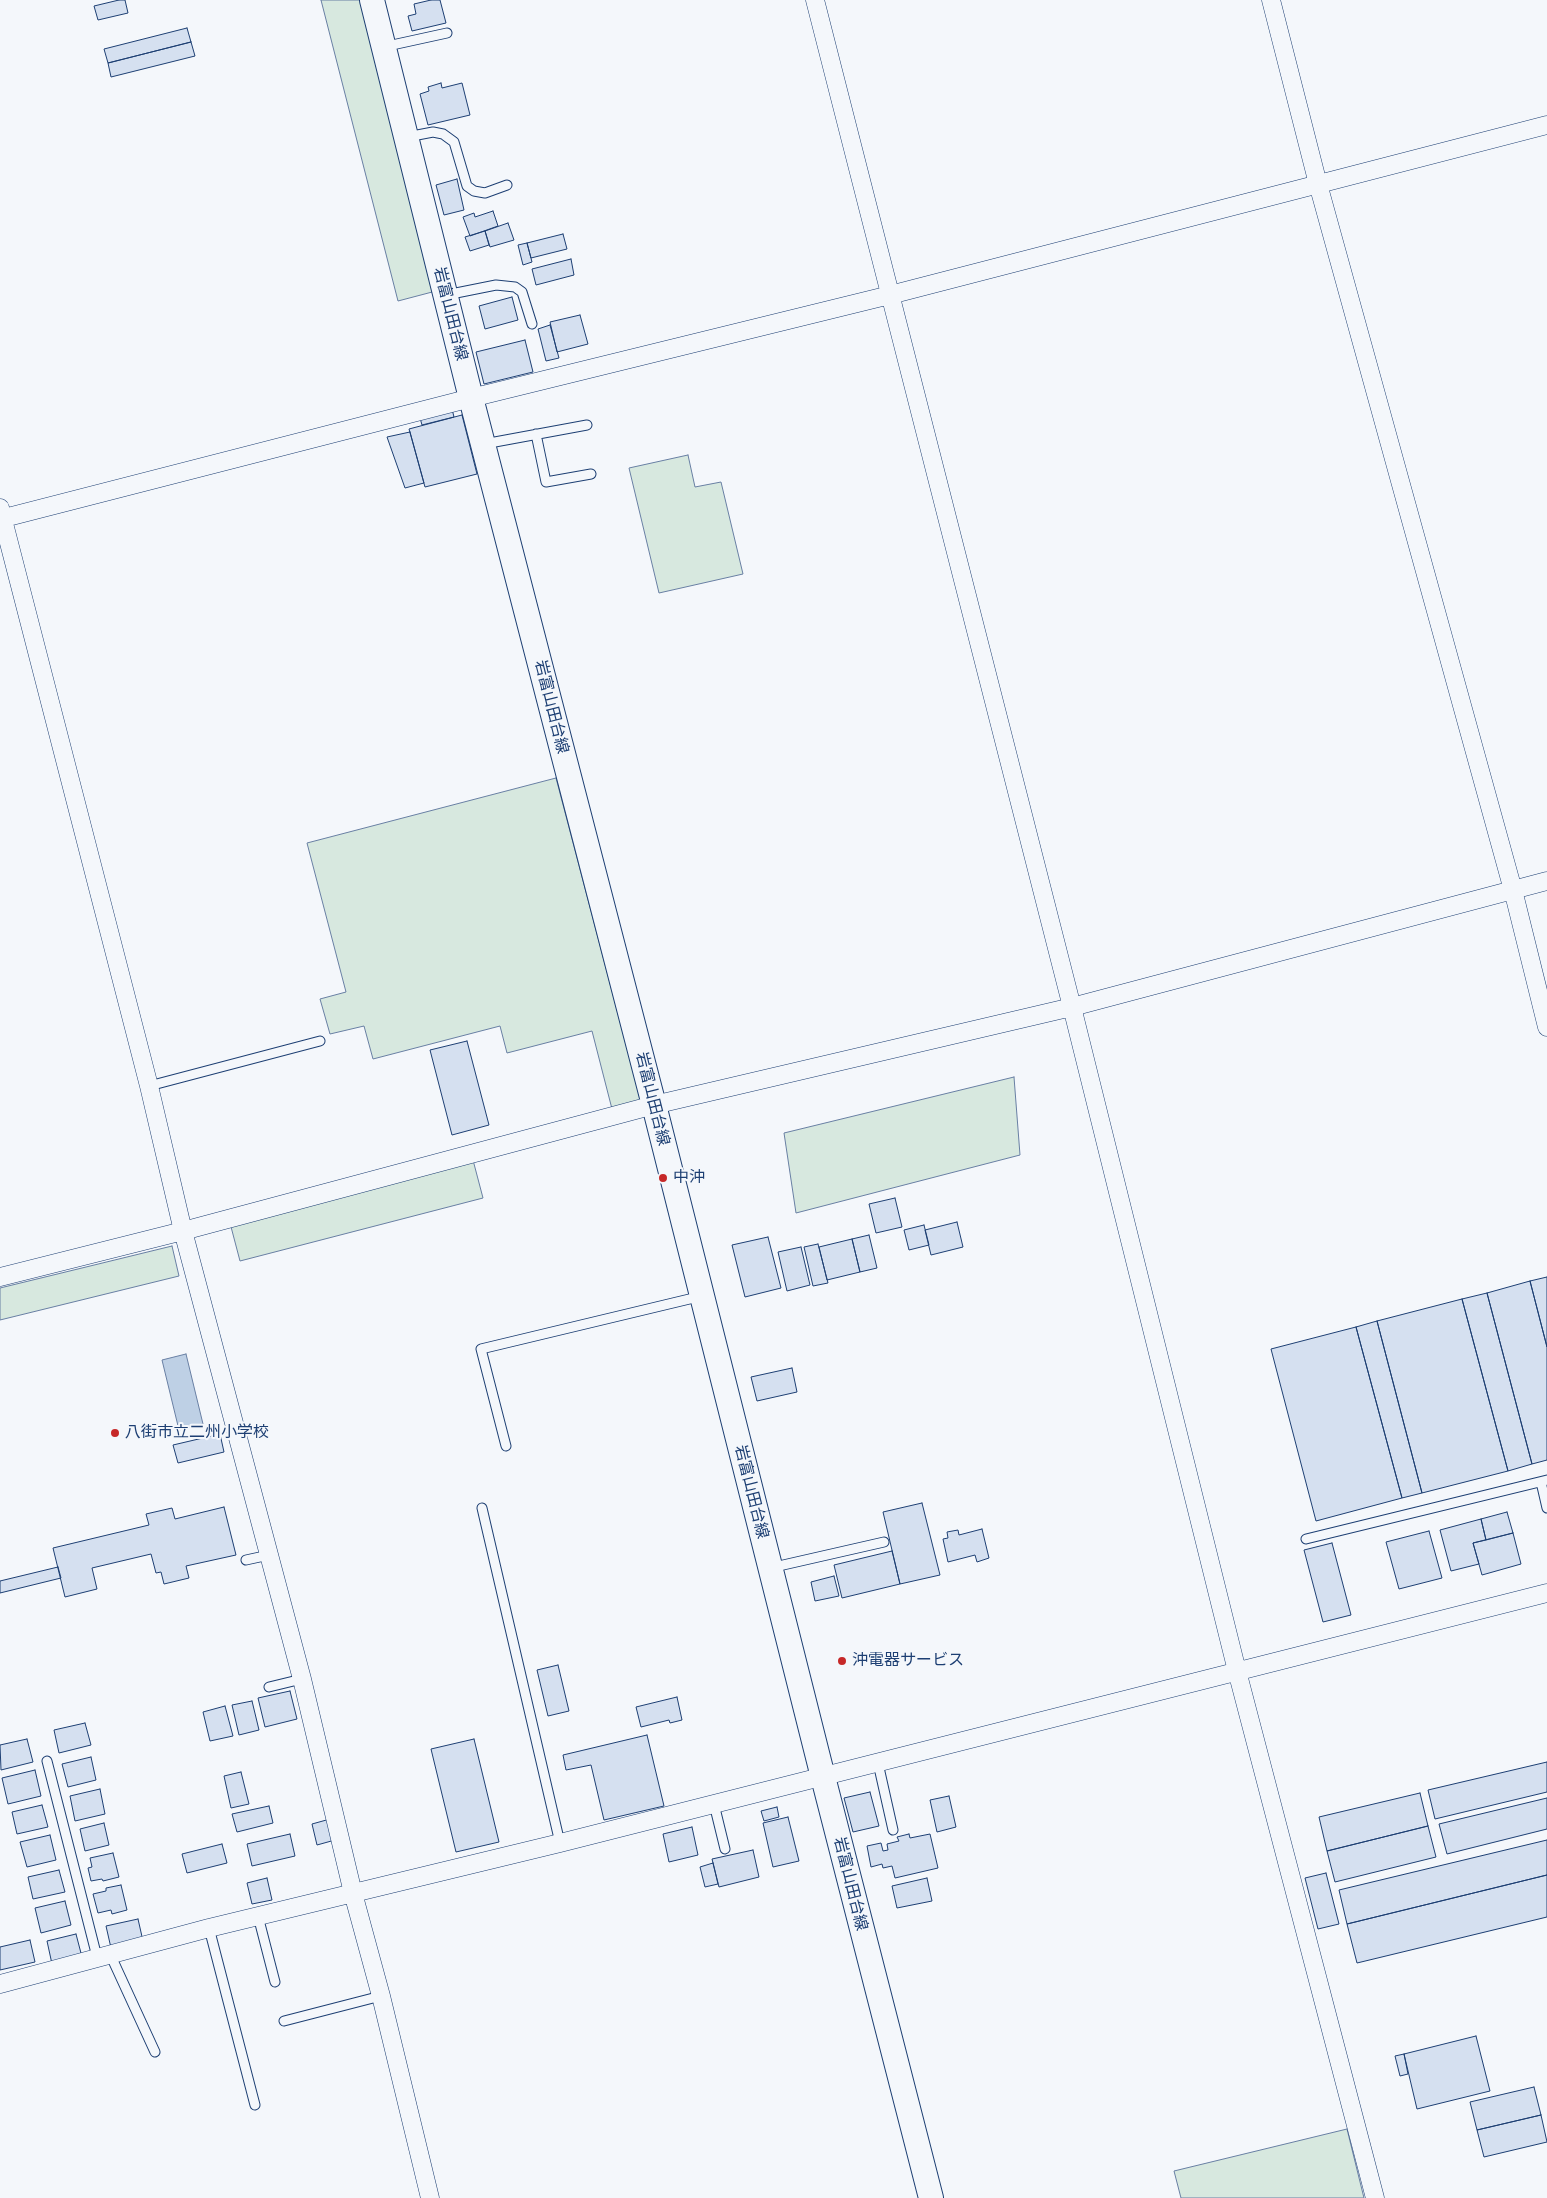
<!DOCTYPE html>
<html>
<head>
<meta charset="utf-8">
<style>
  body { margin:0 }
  canvas { display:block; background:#f4f7fb }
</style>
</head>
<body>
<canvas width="1547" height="2198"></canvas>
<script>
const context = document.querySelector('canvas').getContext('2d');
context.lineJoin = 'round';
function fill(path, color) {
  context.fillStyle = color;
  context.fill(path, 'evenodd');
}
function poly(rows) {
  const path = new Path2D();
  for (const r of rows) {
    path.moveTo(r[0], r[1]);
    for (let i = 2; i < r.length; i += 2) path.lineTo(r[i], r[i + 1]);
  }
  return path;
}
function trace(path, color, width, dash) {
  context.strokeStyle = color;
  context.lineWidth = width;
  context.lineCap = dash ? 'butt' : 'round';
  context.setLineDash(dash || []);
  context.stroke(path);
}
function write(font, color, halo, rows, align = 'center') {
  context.font = font + ' "Space Grotesk","Noto Sans JP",sans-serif';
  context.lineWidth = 4;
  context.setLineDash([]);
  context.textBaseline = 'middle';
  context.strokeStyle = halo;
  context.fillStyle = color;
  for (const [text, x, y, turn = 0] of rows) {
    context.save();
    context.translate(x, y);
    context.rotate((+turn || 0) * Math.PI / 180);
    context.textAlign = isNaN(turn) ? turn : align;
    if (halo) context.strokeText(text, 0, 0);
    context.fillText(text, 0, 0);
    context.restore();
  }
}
const green = poly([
  [321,0,362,0,436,291,398,301,321,0],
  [688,455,695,487,721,482,743,574,659,593,629,468,688,455],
  [556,778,641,1101,612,1109,592,1031,507,1053,500,1026,373,1059,364,1026,330,1034,320,999,346,992,307,843,556,778],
  [1014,1077,1020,1155,796,1213,784,1133,1014,1077],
  [473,1160,483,1198,240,1261,230,1223,473,1160],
  [172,1246,179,1276,0,1320,0,1288,172,1246],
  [1347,2129,1364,2198,1181,2198,1174,2171,1347,2129]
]);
fill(green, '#d7e8df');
trace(green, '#687fa3', 1);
const water = poly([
  [186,1354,203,1424,179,1430,162,1360,186,1354]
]);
fill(water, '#bed0e5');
trace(water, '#687fa3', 1);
const building = poly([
  [119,0,125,0,128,13,98,20,94,6,119,0],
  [431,0,440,0,446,23,412,31,408,16,416,14,414,4,431,0],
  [187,28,191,42,108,63,104,49,187,28],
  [191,42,195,56,111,77,108,63,191,42],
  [441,83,442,88,462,83,470,115,428,125,420,94,429,91,428,87,441,83],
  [457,179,464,210,444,215,436,185,457,179],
  [493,211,498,226,470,236,463,217,474,213,475,217,493,211],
  [508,223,514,240,490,247,485,231,508,223],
  [485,231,489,245,470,251,465,237,485,231],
  [563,234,567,249,531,258,527,243,563,234],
  [527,243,532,262,523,265,518,245,527,243],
  [571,259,574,275,536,285,532,269,571,259],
  [512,297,518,320,485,329,479,306,512,297],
  [580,315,588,344,557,352,550,322,580,315],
  [550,325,559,358,546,361,538,329,550,325],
  [525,340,533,372,484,384,476,352,525,340],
  [452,409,454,417,422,425,420,418,452,409],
  [462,415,477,474,425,487,409,429,462,415],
  [410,432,424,483,405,488,387,437,410,432],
  [467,1041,489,1125,452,1135,430,1050,467,1041],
  [895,1198,902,1227,876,1233,869,1204,895,1198],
  [957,1222,963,1247,931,1255,925,1230,957,1222],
  [924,1225,929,1245,909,1250,904,1230,924,1225],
  [869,1235,877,1268,860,1272,852,1239,869,1235],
  [768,1237,781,1288,745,1297,732,1245,768,1237],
  [852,1239,860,1272,827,1280,819,1247,852,1239],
  [818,1244,828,1283,813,1286,804,1247,818,1244],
  [801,1247,810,1285,787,1291,778,1252,801,1247],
  [1547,1277,1547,1347,1530,1281,1547,1277],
  [1530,1281,1547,1347,1547,1460,1532,1464,1487,1293,1530,1281],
  [1487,1293,1532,1464,1508,1471,1462,1299,1487,1293],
  [1462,1299,1508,1471,1422,1493,1377,1321,1462,1299],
  [1377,1321,1422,1493,1402,1498,1356,1327,1377,1321],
  [1356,1327,1402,1498,1316,1521,1271,1349,1356,1327],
  [792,1368,797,1392,757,1401,751,1377,792,1368],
  [220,1434,224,1452,178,1463,173,1445,220,1434],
  [922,1503,940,1575,900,1584,883,1512,922,1503],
  [224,1507,236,1555,186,1566,189,1578,164,1584,161,1572,156,1573,151,1554,92,1568,97,1589,65,1597,53,1548,149,1525,146,1514,172,1508,175,1519,224,1507],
  [1507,1512,1513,1533,1486,1540,1481,1519,1507,1512],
  [1481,1519,1486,1540,1473,1543,1479,1564,1451,1571,1440,1530,1481,1519],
  [982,1529,989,1558,977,1562,975,1555,948,1562,943,1539,948,1538,947,1532,958,1530,959,1535,982,1529],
  [1429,1531,1442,1578,1399,1589,1386,1542,1429,1531],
  [1513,1533,1521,1564,1482,1575,1473,1543,1513,1533],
  [1332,1543,1351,1615,1323,1622,1304,1550,1332,1543],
  [892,1551,900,1584,842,1598,834,1565,892,1551],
  [58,1567,61,1578,0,1593,0,1581,58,1567],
  [834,1576,839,1596,815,1601,811,1582,834,1576],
  [558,1665,569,1711,548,1716,537,1670,558,1665],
  [290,1691,297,1719,265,1727,258,1698,290,1691],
  [677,1697,682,1720,670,1723,669,1720,641,1727,636,1707,677,1697],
  [252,1701,259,1730,239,1735,232,1705,252,1701],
  [225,1706,233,1736,210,1741,203,1712,225,1706],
  [85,1723,91,1745,59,1753,54,1730,85,1723],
  [647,1735,664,1806,604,1820,591,1765,566,1770,563,1755,647,1735],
  [27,1739,33,1762,1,1770,0,1745,27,1739],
  [474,1739,499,1842,456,1852,431,1749,474,1739],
  [91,1757,96,1780,68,1787,62,1764,91,1757],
  [1547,1762,1547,1792,1435,1819,1428,1790,1547,1762],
  [35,1770,41,1796,8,1804,2,1778,35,1770],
  [241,1772,249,1804,231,1808,224,1776,241,1772],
  [100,1789,105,1814,75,1821,70,1796,100,1789],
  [870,1792,879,1826,853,1832,844,1798,870,1792],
  [1420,1793,1428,1826,1327,1851,1319,1817,1420,1793],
  [949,1796,956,1827,937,1832,930,1800,949,1796],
  [1547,1798,1547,1829,1447,1854,1439,1824,1547,1798],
  [42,1805,48,1827,17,1834,12,1812,42,1805],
  [269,1806,273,1823,237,1832,232,1814,269,1806],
  [777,1807,779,1817,764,1821,761,1811,777,1807],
  [788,1817,799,1861,773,1867,763,1823,788,1817],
  [330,1819,335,1840,317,1845,312,1824,330,1819],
  [104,1823,109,1845,85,1851,80,1829,104,1823],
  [1428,1826,1436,1857,1335,1882,1327,1851,1428,1826],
  [692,1827,698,1855,669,1862,663,1834,692,1827],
  [290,1834,295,1856,252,1866,247,1844,290,1834],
  [909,1834,910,1838,930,1834,938,1868,895,1878,892,1866,883,1868,882,1864,871,1867,867,1846,881,1843,883,1851,888,1850,887,1844,899,1841,897,1837,909,1834],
  [50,1835,56,1860,27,1867,20,1842,50,1835],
  [1547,1840,1547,1875,1347,1924,1339,1890,1547,1840],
  [222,1844,227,1863,187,1873,182,1854,222,1844],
  [753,1850,759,1877,719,1887,712,1859,753,1850],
  [113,1853,119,1877,103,1881,102,1879,91,1881,88,1868,92,1867,90,1858,113,1853],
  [713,1863,718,1884,705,1887,700,1867,713,1863],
  [59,1870,65,1892,33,1899,28,1877,59,1870],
  [1326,1873,1339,1924,1318,1929,1305,1878,1326,1873],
  [1547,1875,1547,1917,1357,1963,1347,1924,1547,1875],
  [267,1878,272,1900,252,1904,247,1883,267,1878],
  [927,1878,932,1901,897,1908,892,1886,927,1878],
  [121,1885,127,1910,112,1914,111,1910,98,1913,93,1894,106,1891,106,1888,121,1885],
  [65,1901,71,1925,41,1933,35,1908,65,1901],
  [138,1919,143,1941,111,1948,106,1926,138,1919],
  [76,1934,82,1957,52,1964,47,1941,76,1934],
  [30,1940,35,1962,0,1970,0,1947,30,1940],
  [1476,2036,1490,2091,1417,2109,1404,2054,1476,2036],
  [1404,2054,1408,2074,1400,2076,1395,2056,1404,2054],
  [1534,2087,1541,2115,1477,2130,1470,2102,1534,2087],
  [1541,2115,1547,2142,1484,2157,1477,2130,1541,2115]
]);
fill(building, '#d5e0f0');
trace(building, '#1d3f73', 1);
const lane = poly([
  [383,47,447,33],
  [407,137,433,132,443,134,454,142,467,186,474,191,485,193,507,185],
  [446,295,496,285,515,287,522,292,532,324],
  [536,434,546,482,591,474],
  [484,444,587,425],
  [149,1086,320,1041],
  [506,1446,481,1349,702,1296],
  [1541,1482,1547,1508],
  [482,1508,560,1843],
  [1306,1539,1547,1480],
  [246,1560,269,1555],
  [770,1568,884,1542],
  [269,1687,302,1679],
  [47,1761,97,1957],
  [878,1763,893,1830],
  [714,1804,725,1849],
  [258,1916,275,1982],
  [209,1928,255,2105],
  [110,1954,155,2052],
  [284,2021,381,1996]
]);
const street = poly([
  [815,0,1072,1007,1237,1671,1375,2198],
  [1271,0,1318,184,1513,890,1547,1027],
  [0,508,149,1086,183,1231,302,1679,353,1893,381,1996,430,2198],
  [0,519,471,398,890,295,1547,125],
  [0,1277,183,1231,654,1105,1072,1007,1547,881],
  [0,1984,209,1928,560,1843,1547,1593]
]);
const secondary = poly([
  [372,0,471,398,654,1105,823,1777,931,2198]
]);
trace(lane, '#1d3f73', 11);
trace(street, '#1d3f73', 19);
trace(secondary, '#1d3f73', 26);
trace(lane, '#f4f7fb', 9);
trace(street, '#f4f7fb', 18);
trace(secondary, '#f4f7fb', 24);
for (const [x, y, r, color] of [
  [663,1178,5,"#c62828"],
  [115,1433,5,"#c62828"],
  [842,1661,5,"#c62828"]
]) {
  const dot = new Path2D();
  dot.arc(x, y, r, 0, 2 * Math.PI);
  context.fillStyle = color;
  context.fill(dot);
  trace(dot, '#f4f7fb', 2);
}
write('16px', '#1d3f73', '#f4f7fb', [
  ["岩富山田台線",450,314,76],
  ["岩富山田台線",551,707,76],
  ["岩富山田台線",652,1099,76],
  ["岩富山田台線",751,1492,76],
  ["岩富山田台線",850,1884,76]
]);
write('16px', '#1d3f73', '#f4f7fb', [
  ["中沖",673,1178],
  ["八街市立二州小学校",125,1433],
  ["沖電器サービス",852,1661]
], 'left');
</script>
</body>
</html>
